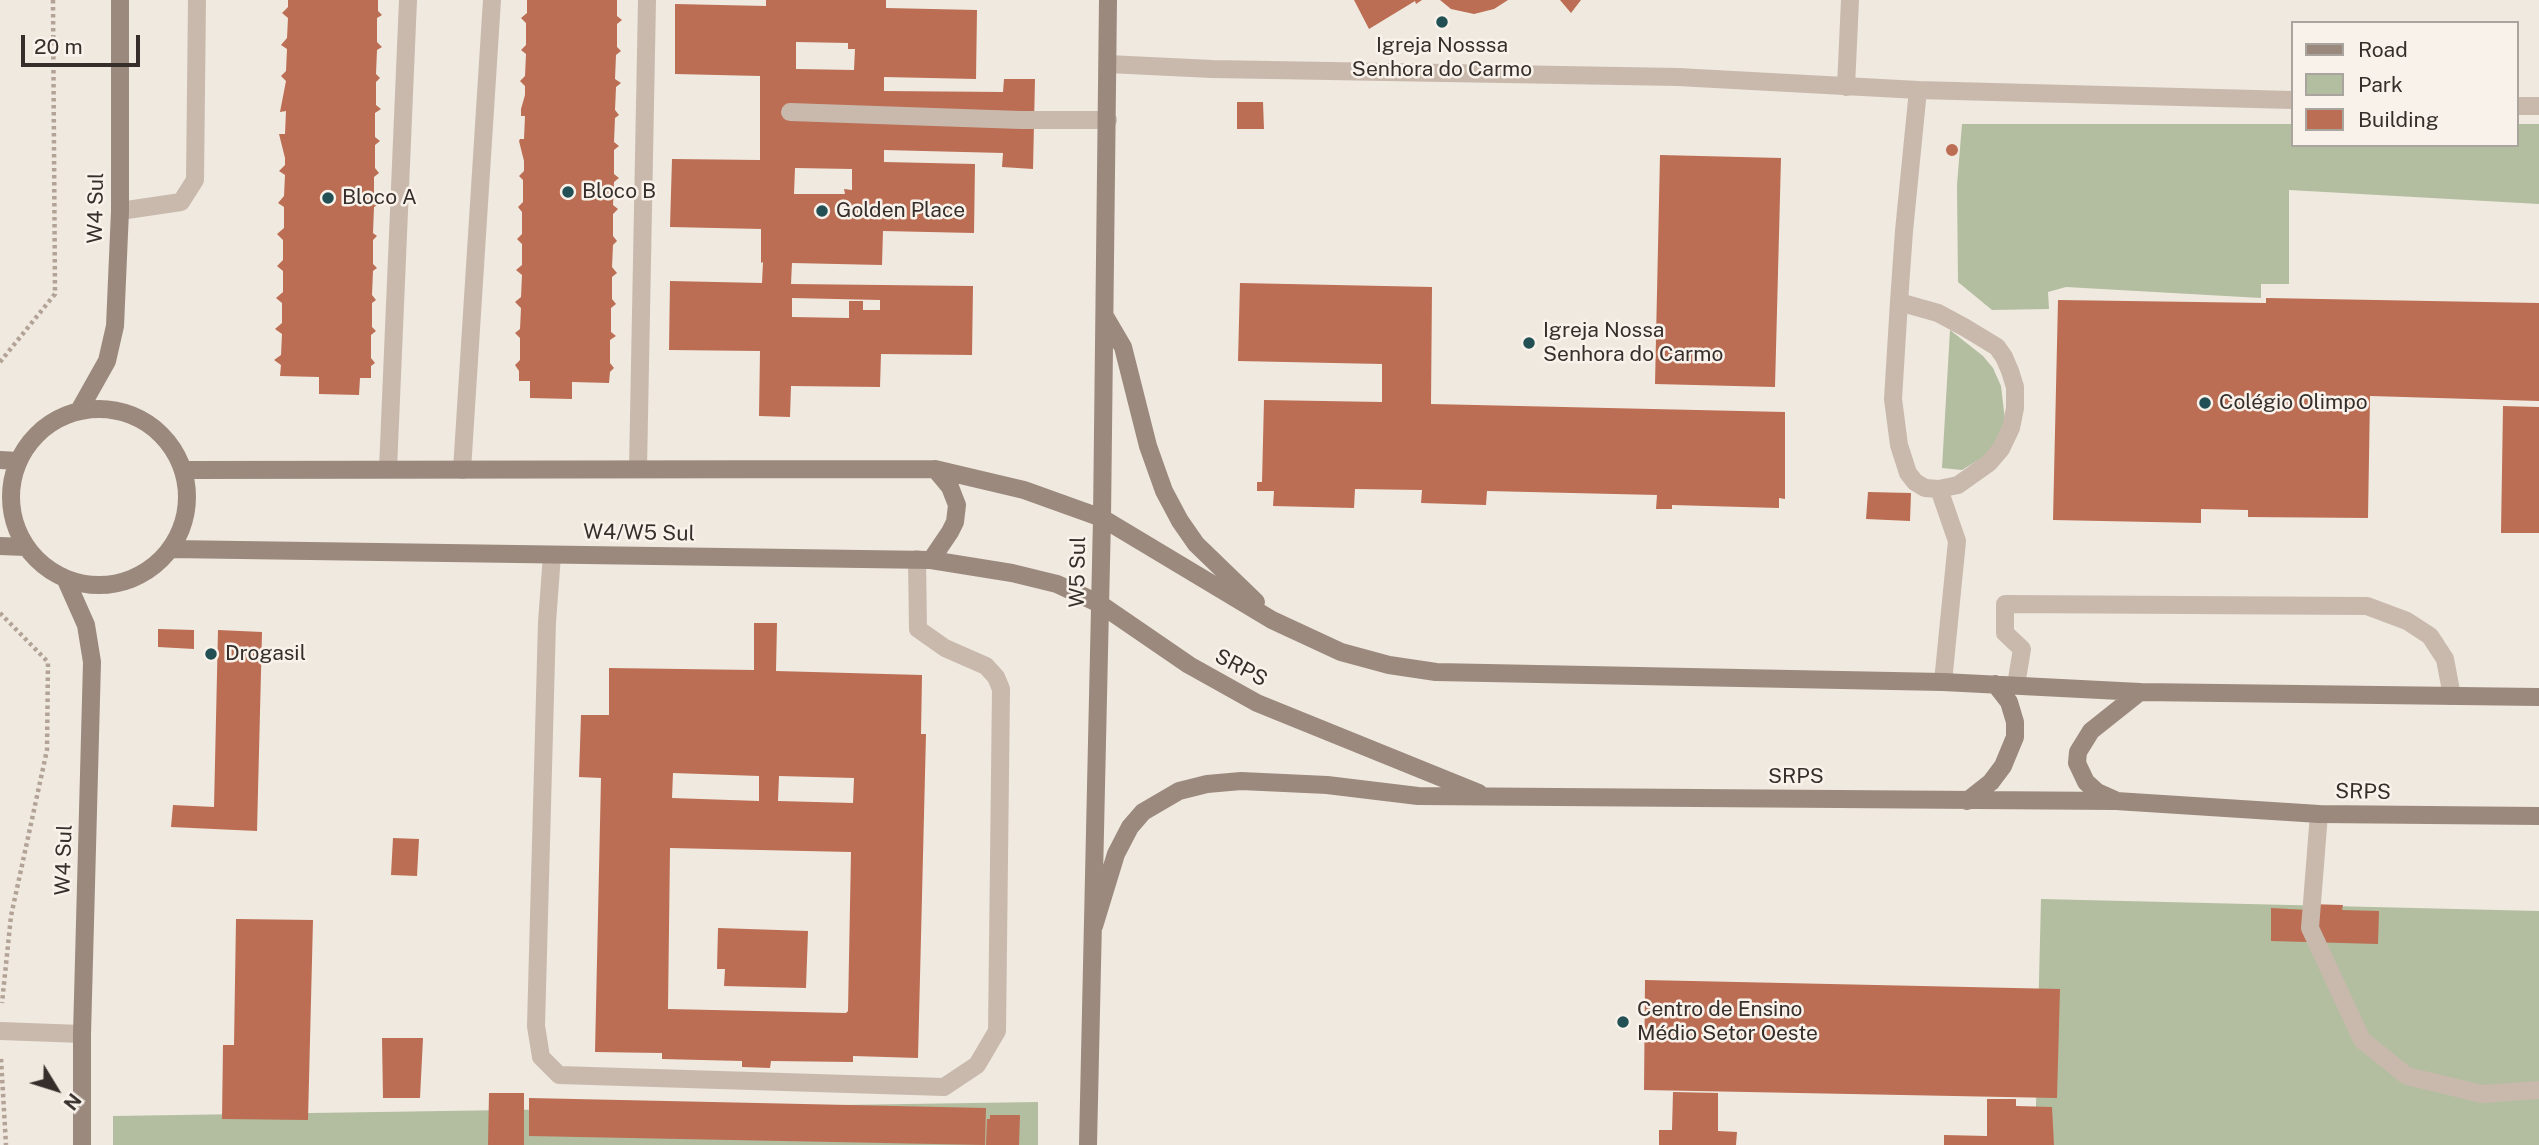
<!DOCTYPE html>
<html>
<head>
<meta charset="utf-8">
<style>
  body { margin:0 }
  #map { position:relative; width:2539px; height:1145px; overflow:hidden; background:#f0e9df; font-family:"Public Sans",sans-serif }
  canvas { display:block }
  .legend { position:absolute; left:2291px; top:21px; width:228px; height:126px; box-sizing:border-box; background:#f8f2eb; border:2px solid #aaa49e; margin:0; padding:9px 12px; list-style:none; font-size:21px; color:#362e2a }
  .legend li { display:flex; align-items:center; gap:14px; height:35px }
  .legend b { width:35px; border:2px solid #aaa49e }
  .north { position:absolute; left:21px; top:1054px; width:70px; height:70px; -webkit-text-stroke:5px #f8f2eb; paint-order:stroke; rotate:128deg; font-size:19px; font-weight:700; line-height:28px; text-align:center; color:#362e2a }
  .north::after { content:''; display:block; margin:auto; width:24px; height:32px; background:#362e2a; clip-path:polygon(50% 0,100% 100%,50% 72%,0 100%) }
  .scale { position:absolute; left:21px; top:35px; width:119px; height:32px; box-sizing:border-box; border:4px solid #362e2a; border-top:0; padding-left:9px; font-size:21px; line-height:24px; white-space:nowrap; color:#362e2a; -webkit-text-stroke:5px #f8f2eb; paint-order:stroke }
</style>
</head>
<body>
<div id="map">
<canvas width="2539" height="1145"></canvas>
<ul class="legend">
<li><b style="height:9px;background:#9b897d"></b>Road</li>
<li><b style="height:19px;background:#b3bea0"></b>Park</li>
<li><b style="height:19px;background:#bb6e53"></b>Building</li>
</ul>
<div class="north">N</div>
<div class="scale">20 m</div>
</div>
<script>
const context = document.querySelector('canvas').getContext('2d');
context.lineJoin = 'round';
function fill(path, color) {
  context.fillStyle = color;
  context.fill(path, 'evenodd');
}
function poly(rows) {
  const path = new Path2D();
  for (const r of rows) {
    if (r.length === 3) {
      path.moveTo(r[0] + r[2], r[1]);
      path.arc(r[0], r[1], r[2], 0, 2 * Math.PI);
      continue;
    }
    path.moveTo(r[0], r[1]);
    for (let i = 2; i < r.length; i += 2) path.lineTo(r[i], r[i + 1]);
  }
  return path;
}
function trace(path, color, width, dash) {
  context.strokeStyle = color;
  context.lineWidth = width;
  context.lineCap = dash ? 'butt' : 'round';
  context.setLineDash(dash || []);
  context.stroke(path);
}
function write(font, color, halo, rows, align = 'center') {
  context.font = font + ' "Public Sans",sans-serif';
  context.lineWidth = 5;
  context.setLineDash([]);
  context.textBaseline = 'middle';
  context.strokeStyle = halo;
  context.fillStyle = color;
  for (const [text, x, y, turn = 0] of rows) {
    context.save();
    context.translate(x, y);
    context.rotate((+turn || 0) * Math.PI / 180);
    context.textAlign = isNaN(turn) ? turn : align;
    if (halo) context.strokeText(text, 0, 0);
    context.fillText(text, 0, 0);
    context.restore();
  }
}
fill(poly([
  [1962,124,2292,124,2292,145,2516,145,2516,124,2539,124,2539,204,2289,190,2289,284,2261,284,2261,298,2066,287,2048,292,2049,309,1992,310,1958,282,1957,185],
  [1950,330,1983,356,1993,368,2001,386,2005,420,1993,448,1980,459,1962,470,1942,468],
  [2041,899,2539,911,2539,1145,2035,1145],
  [1038,1102,1038,1145,113,1145,113,1116]
]), '#b3bea0');
fill(poly([
  [288,0,378,0,378,11,382,15,377,18,377,42,382,47,377,50,376,74,380,78,376,82,376,105,381,109,375,113,375,137,380,141,375,145,375,168,379,173,374,177,374,200,378,205,374,207,373,233,377,236,373,240,373,264,377,268,373,271,372,295,376,300,372,303,372,327,376,331,371,335,371,358,375,363,371,366,371,378,360,378,359,395,319,394,319,377,280,376,281,365,274,360,281,355,282,334,275,329,282,323,282,303,276,298,283,292,283,271,277,266,283,260,283,240,277,234,284,228,284,207,278,203,284,196,285,175,279,171,285,165,285,158,279,134,285,134,286,111,280,112,286,81,281,76,286,71,287,49,281,45,287,38,288,18,282,13,288,7],
  [527,0,617,0,617,16,622,20,617,24,617,47,621,51,616,55,615,79,621,83,616,87,615,110,619,115,615,118,614,142,619,146,614,150,614,174,619,178,614,182,613,205,618,209,613,214,613,236,617,241,613,245,612,267,617,273,612,277,612,299,616,304,611,308,611,332,616,336,610,340,610,363,614,368,610,372,609,383,572,382,572,399,530,398,530,381,519,381,519,371,515,365,520,360,520,338,515,333,520,329,521,308,515,302,521,297,522,275,516,270,522,265,522,244,517,239,522,234,522,212,518,207,523,202,523,180,519,176,524,171,524,161,519,141,520,139,524,139,525,116,521,116,521,109,525,95,525,86,520,81,525,76,526,54,521,50,526,45,526,23,521,18,527,13],
  [766,0,886,0,886,8,977,10,976,79,884,77,884,91,1003,92,1004,79,1035,79,1033,169,1002,167,1003,153,884,150,884,162,975,164,974,233,883,231,882,265,792,263,791,284,973,286,972,355,881,354,880,387,791,386,790,417,759,416,760,351,669,350,670,281,762,283,763,262,761,263,761,229,670,227,672,159,760,160,760,76,675,74,675,4,766,6],
  [796,42,848,43,848,49,855,49,854,70,796,69],
  [795,168,852,169,852,190,844,189,845,194,794,194],
  [792,298,880,300,880,310,863,310,863,301,849,301,849,318,792,317],
  [1354,0,1422,0,1416,4,1415,1,1369,29],
  [1440,0,1508,0,1494,9,1474,14,1451,9],
  [1560,0,1581,0,1571,13],
  [1237,102,1263,102,1264,129,1237,129],
  [1952,150,6],
  [1660,155,1781,158,1775,387,1655,384],
  [1240,283,1432,287,1431,404,1785,412,1785,499,1779,498,1779,508,1672,505,1672,509,1656,509,1657,495,1487,491,1486,505,1421,503,1422,490,1355,489,1354,508,1273,506,1274,491,1257,491,1257,482,1262,482,1264,400,1382,402,1382,364,1238,361],
  [2266,298,2539,303,2539,401,2370,396,2368,518,2248,517,2248,510,2201,509,2201,523,2053,520,2058,300,2266,303],
  [2503,406,2539,407,2539,533,2501,533],
  [1868,492,1911,493,1910,521,1866,519],
  [754,623,777,623,776,671,922,675,921,734,926,734,918,1058,853,1056,853,1062,771,1061,770,1068,742,1067,742,1061,662,1059,662,1053,595,1052,601,778,579,777,581,715,609,715,609,668,754,670],
  [673,773,759,776,759,801,672,798],
  [779,776,854,778,853,803,778,801],
  [670,848,851,852,848,1011,846,1013,668,1009],
  [158,629,194,630,194,649,158,647],
  [218,630,262,632,257,831,171,827,173,805,214,807],
  [393,838,419,839,417,876,391,875],
  [2308,904,2343,905,2342,910,2379,911,2378,944,2271,941,2271,908,2308,910],
  [236,919,313,920,308,1120,222,1119,223,1045,234,1045],
  [718,928,808,931,806,988,724,986,725,969,717,969],
  [1645,980,2060,989,2057,1098,1644,1090],
  [382,1038,423,1038,420,1098,383,1098],
  [1673,1092,1718,1093,1718,1131,1737,1132,1736,1145,1659,1145,1659,1130,1672,1130],
  [489,1093,524,1093,524,1145,488,1145],
  [529,1098,986,1108,985,1145,529,1136],
  [1987,1099,2016,1099,2016,1106,2052,1107,2054,1145,1944,1145,1944,1135,1987,1136],
  [990,1115,1020,1115,1019,1145,986,1145,987,1119,990,1119]
]), '#bb6e53');
trace(poly([
  [0,362,55,294,53,0],
  [0,613,48,662,47,750,11,916,2,1003],
  [1,1059,6,1145]
]), '#b3a396', 4.5, [3.5, 3.5]);
trace(poly([
  [1108,64,1212,69,1678,77,1918,90,2292,100],
  [1846,87,1850,0],
  [2516,106,2539,106],
  [790,112,1021,120,1108,120],
  [120,211,181,202,195,180,197,0],
  [1899,302,1938,313,1964,327,1997,347,2004,357,2010,371,2015,387,2015,408,2011,428,2001,449,1989,463,1958,485,1939,489,1925,488,1915,482,1908,473,1899,445,1893,399,1899,302,1904,231,1918,90],
  [388,469,408,0],
  [638,469,647,0],
  [462,470,492,0],
  [1939,489,1957,541,1943,682],
  [552,555,547,622,536,1026,541,1057,559,1075,944,1087,977,1065,997,1031,1001,689,996,677,986,666,945,648,918,629,917,559],
  [2016,685,2022,649,2005,633,2005,604,2367,606,2407,621,2430,636,2445,659,2452,696],
  [2319,814,2310,928,2362,1040,2407,1076,2482,1094,2539,1090]
]), '#c8b9ac', 18);
trace(poly([
  [0,1031,82,1034]
]), '#c8b9ac', 18);
trace(poly([
  [1106,318,1123,347,1148,446,1164,491,1180,521,1196,544,1256,602],
  [99,497,88],
  [80,409,107,361,115,326,120,211,120,0],
  [0,460,18,461],
  [184,470,935,469,1024,490,1102,518,1272,620,1341,652,1389,665,1436,672,1943,682,2140,692,2539,697],
  [0,546,25,547],
  [171,549,931,560,1012,573,1057,584,1100,604,1189,665,1257,703,1479,793],
  [931,560,950,532,955,522,957,505,950,487,935,469],
  [66,580,86,625,92,662,82,1034,82,1145],
  [2115,800,2097,792,2086,782,2077,763,2078,752,2091,731,2140,692],
  [1967,801,1991,782,2003,766,2015,737,2015,722,2009,702,1995,684],
  [1094,926,1116,854,1130,827,1143,812,1179,791,1207,784,1241,781,1327,785,1418,796,2116,801,2319,814,2539,816],
  [1088,1145,1102,518,1108,0]
]), '#9b897d', 18);
for (const [x, y, r, color] of [
  [1442,22,7,"#235054"],
  [568,192,7,"#235054"],
  [328,198,7,"#235054"],
  [822,211,7,"#235054"],
  [1529,343,7,"#235054"],
  [2205,403,7,"#235054"],
  [211,654,7,"#235054"],
  [1623,1022,7,"#235054"]
]) {
  const dot = new Path2D();
  dot.arc(x, y, r, 0, 2 * Math.PI);
  context.fillStyle = color;
  context.fill(dot);
  trace(dot, '#f8f2eb', 2.5);
}
write('21px', '#362e2a', '#f8f2eb', [
  ["Igreja Nosssa",1442,46,"center"],
  ["Senhora do Carmo",1442,70,"center"],
  ["Bloco B",582,192],
  ["Bloco A",342,198],
  ["Golden Place",836,211],
  ["Igreja Nossa",1543,331],
  ["Senhora do Carmo",1543,355],
  ["Colégio Olimpo",2219,403],
  ["Drogasil",225,654],
  ["Centro de Ensino",1637,1010],
  ["Médio Setor Oeste",1637,1034]
], 'left');
write('21px', '#362e2a', '#f8f2eb', [
  ["W4 Sul",96,208,-89],
  ["W4/W5 Sul",639,533,1],
  ["W5 Sul",1078,572,-89],
  ["SRPS",1241,668,28],
  ["SRPS",1796,777],
  ["SRPS",2363,792,1],
  ["W4 Sul",64,860,-88]
]);
</script>
</body>
</html>
